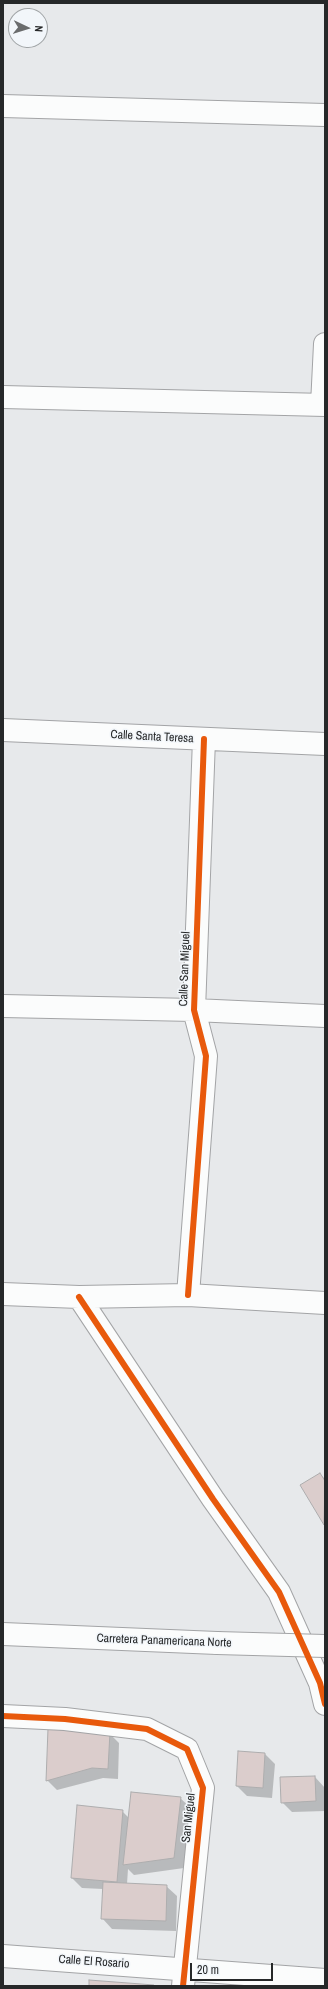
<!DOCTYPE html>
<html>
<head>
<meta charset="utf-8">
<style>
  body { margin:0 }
  #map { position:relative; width:328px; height:1989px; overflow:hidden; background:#e7e9eb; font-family:"Archivo Narrow",sans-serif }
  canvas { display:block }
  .frame { position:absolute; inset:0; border:4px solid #262829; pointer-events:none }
  .north { position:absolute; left:8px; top:8px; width:40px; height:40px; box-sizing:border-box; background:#f2f6fa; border:1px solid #a0a4a6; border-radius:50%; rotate:94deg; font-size:11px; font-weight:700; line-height:16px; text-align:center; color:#262829 }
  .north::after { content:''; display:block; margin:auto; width:14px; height:18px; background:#6a6c6d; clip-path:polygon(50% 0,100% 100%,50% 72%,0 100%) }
  .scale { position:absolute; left:190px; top:1963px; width:83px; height:18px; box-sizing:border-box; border:2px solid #262829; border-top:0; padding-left:5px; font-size:12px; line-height:14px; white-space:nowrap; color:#262829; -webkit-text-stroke:3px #f2f6fa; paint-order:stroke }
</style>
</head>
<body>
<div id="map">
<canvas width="328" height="1989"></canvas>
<div class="frame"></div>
<div class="north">N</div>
<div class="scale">20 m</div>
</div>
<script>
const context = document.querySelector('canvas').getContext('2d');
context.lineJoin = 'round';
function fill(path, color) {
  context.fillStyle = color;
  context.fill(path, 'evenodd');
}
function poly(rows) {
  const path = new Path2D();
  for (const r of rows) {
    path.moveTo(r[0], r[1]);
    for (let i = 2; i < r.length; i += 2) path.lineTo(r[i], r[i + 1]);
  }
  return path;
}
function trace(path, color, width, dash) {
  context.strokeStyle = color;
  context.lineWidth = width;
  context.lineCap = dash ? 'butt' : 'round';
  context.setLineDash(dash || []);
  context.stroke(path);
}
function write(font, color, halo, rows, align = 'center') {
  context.font = font + ' "Archivo Narrow",sans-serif';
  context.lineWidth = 3;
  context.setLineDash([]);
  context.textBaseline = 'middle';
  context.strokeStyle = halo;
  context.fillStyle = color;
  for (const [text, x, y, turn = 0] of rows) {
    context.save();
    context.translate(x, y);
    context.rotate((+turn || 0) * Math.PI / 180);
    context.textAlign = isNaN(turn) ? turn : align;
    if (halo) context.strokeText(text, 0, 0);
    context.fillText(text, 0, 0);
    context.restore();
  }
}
fill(poly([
  [320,1474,325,1479,325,1524,302,1485],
  [109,1733,119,1743,118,1779,103,1778,57,1790,47,1780],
  [265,1754,275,1764,272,1798,247,1796,237,1786],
  [315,1777,325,1788,325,1811,292,1812,282,1802],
  [180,1798,191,1808,184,1868,134,1875,128,1869,127,1884,166,1886,177,1896,176,1931,112,1929,102,1918,103,1889,82,1888,72,1878,122,1811,129,1818]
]), '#0003');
const building = poly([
  [320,1473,325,1481,324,1525,300,1485,320,1473],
  [48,1729,110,1732,108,1769,92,1768,46,1781,48,1729],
  [238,1751,265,1753,263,1788,236,1786,238,1751],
  [315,1776,316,1801,281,1803,280,1777,315,1776],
  [131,1792,181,1797,174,1858,123,1865,131,1792],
  [77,1805,123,1810,117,1882,71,1878,77,1805],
  [103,1882,167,1885,166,1921,101,1919,103,1882],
  [89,1980,154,1985,154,1986,89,1986,89,1980]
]);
fill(building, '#dbcdcc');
trace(building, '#adadae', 1);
const street = poly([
  [3,106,325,115],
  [3,397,325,405],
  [322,405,325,344],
  [3,730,325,744],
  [3,1006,194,1010,325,1016],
  [3,1294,79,1297,188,1295,325,1303],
  [188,1295,206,1056,194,1010,204,739],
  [79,1297,213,1499,279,1592,320,1683,325,1704],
  [3,1716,65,1719,147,1729,187,1749,203,1788,183,1986],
  [3,1956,325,1980]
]);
const highway = poly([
  [3,1634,217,1643]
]);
trace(street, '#a3a4a6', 24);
trace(highway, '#a3a4a6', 24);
trace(street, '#fbfcfc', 22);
trace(highway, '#fbfcfc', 22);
const highwayBridge = poly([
  [217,1643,325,1646]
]);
trace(highwayBridge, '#a3a4a6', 24, []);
trace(highwayBridge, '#fbfcfc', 22);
trace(poly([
  [188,1295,206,1056,194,1010,204,739],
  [79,1297,213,1499,279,1592,320,1683,325,1704],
  [3,1716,65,1719,147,1729,187,1749,203,1788,183,1986]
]), '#e8590c', 6);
write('12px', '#262829', '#f2f6fa', [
  ["Calle Santa Teresa",152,737,3],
  ["Calle San Miguel",185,969,-88],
  ["Carretera Panamericana Norte",164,1641,2],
  ["San Miguel",189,1818,-84],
  ["Calle El Rosario",94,1962,4]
]);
</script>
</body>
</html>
